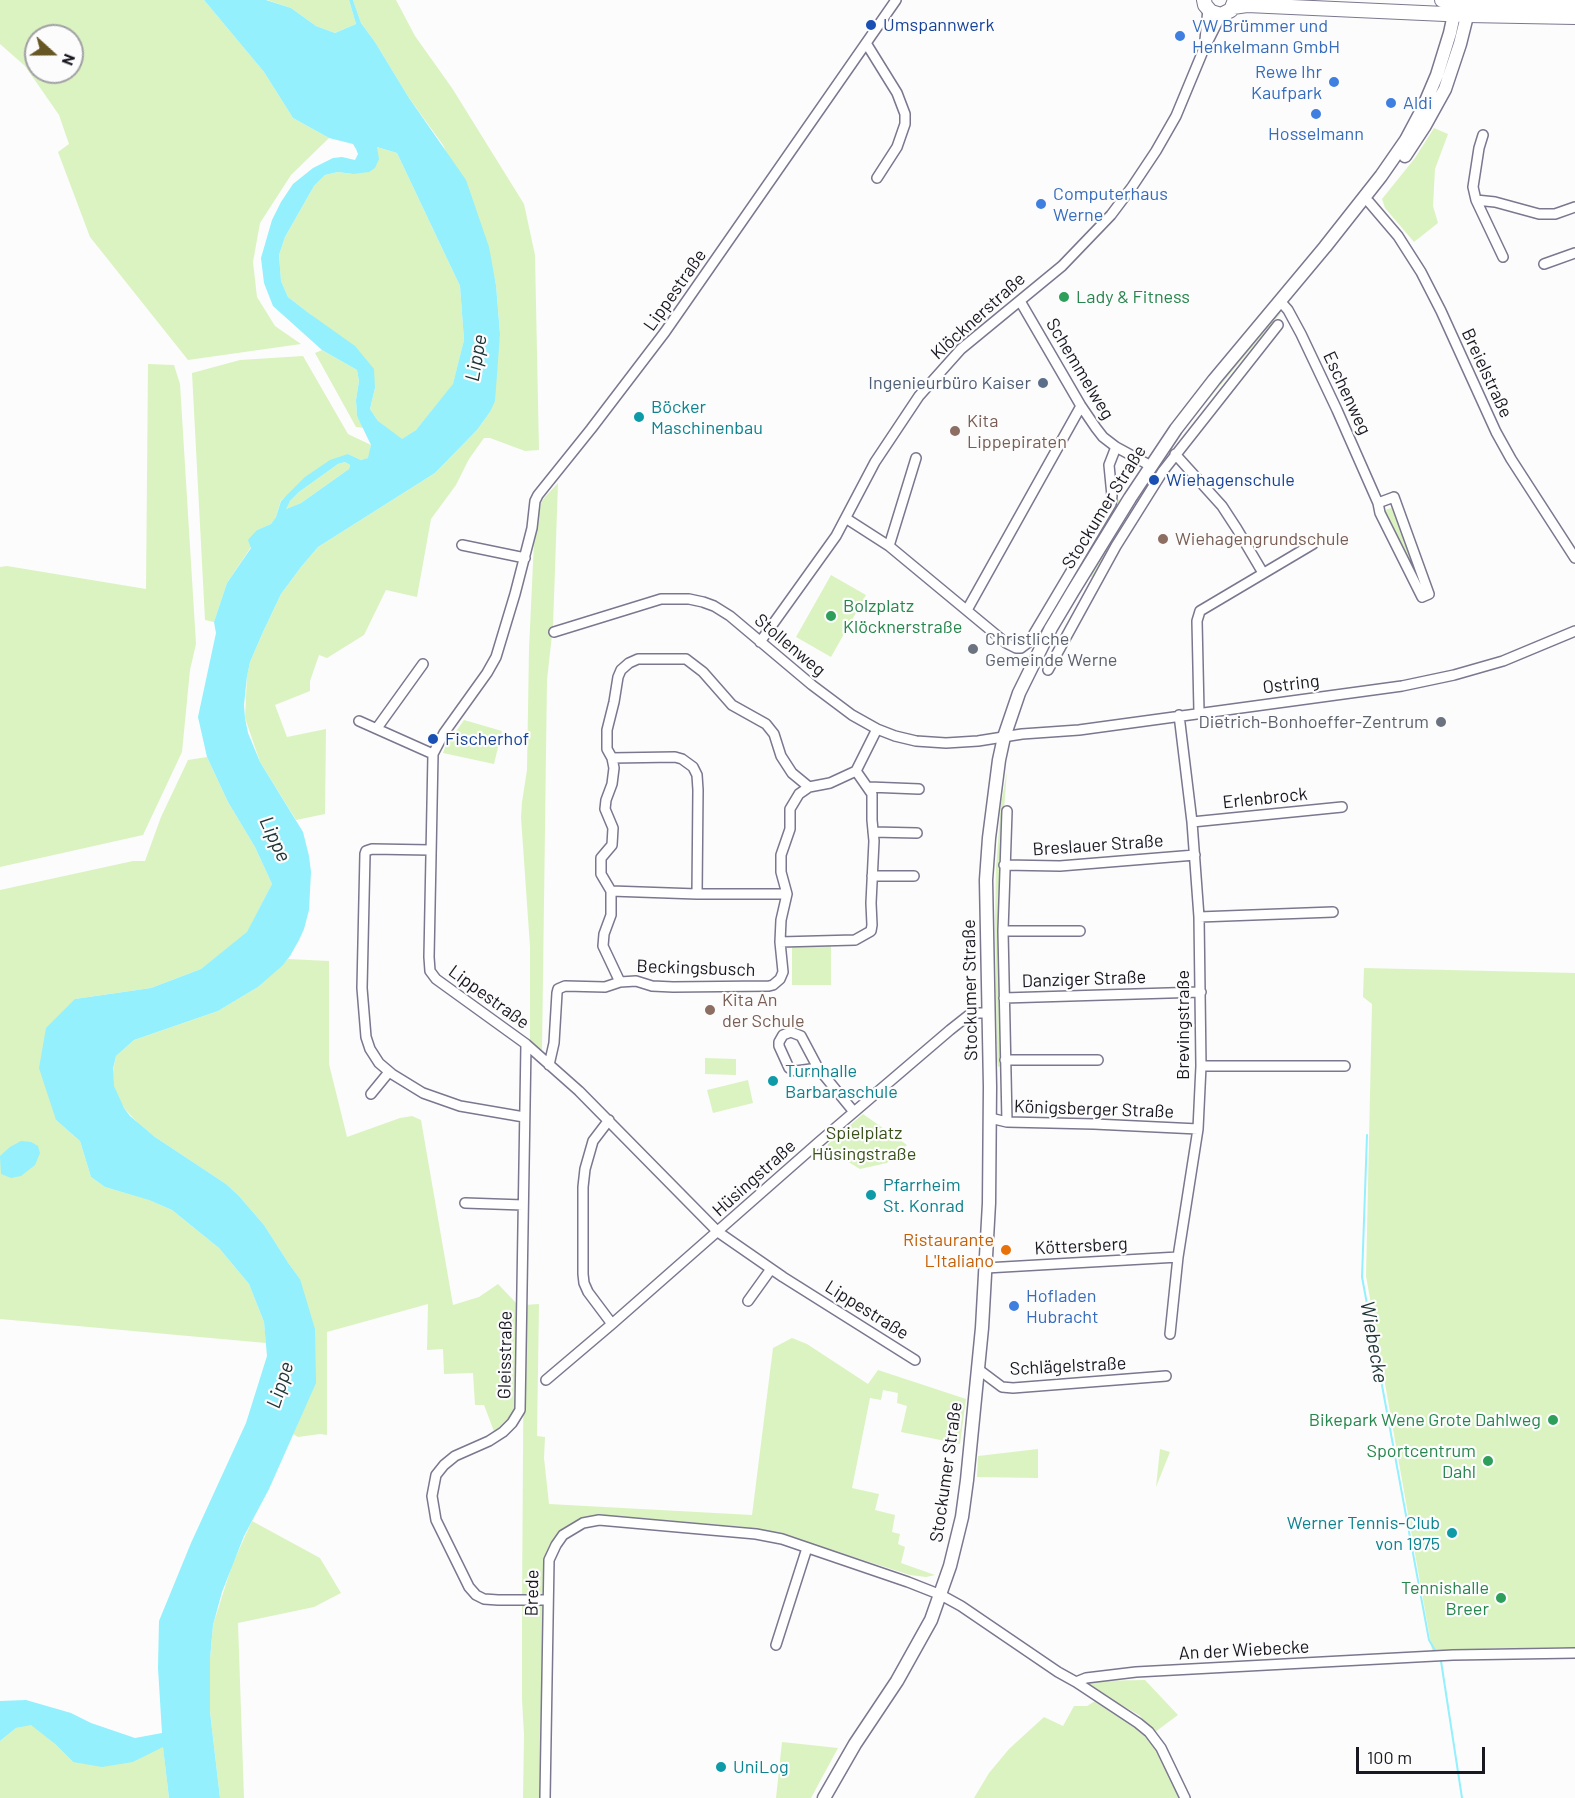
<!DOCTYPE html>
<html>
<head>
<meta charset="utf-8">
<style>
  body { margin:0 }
  #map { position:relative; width:1575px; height:1798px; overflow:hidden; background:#fcfcfc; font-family:Barlow,sans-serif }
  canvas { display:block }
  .north { position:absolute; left:24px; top:24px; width:60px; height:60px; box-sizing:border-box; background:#fcfcfc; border:2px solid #a1a0a4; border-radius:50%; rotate:111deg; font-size:16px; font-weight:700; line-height:24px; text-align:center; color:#191720 }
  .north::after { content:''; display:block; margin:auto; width:21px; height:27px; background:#675725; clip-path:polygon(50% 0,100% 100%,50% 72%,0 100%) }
  .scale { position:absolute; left:1356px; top:1747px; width:129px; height:27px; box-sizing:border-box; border:3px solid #191720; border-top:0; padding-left:8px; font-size:18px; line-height:21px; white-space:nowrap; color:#191720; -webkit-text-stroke:4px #fcfcfc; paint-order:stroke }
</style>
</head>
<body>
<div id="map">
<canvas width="1575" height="1798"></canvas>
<div class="north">N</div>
<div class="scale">100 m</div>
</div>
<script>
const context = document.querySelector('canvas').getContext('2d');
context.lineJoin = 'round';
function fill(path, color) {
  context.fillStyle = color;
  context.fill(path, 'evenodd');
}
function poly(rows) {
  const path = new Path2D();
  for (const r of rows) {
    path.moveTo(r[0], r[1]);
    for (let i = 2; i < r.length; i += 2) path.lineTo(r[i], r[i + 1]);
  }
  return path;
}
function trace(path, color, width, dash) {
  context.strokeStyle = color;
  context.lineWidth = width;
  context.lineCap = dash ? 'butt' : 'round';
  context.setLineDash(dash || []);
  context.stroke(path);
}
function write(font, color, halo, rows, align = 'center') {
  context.font = font + ' Barlow,sans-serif';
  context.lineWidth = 4.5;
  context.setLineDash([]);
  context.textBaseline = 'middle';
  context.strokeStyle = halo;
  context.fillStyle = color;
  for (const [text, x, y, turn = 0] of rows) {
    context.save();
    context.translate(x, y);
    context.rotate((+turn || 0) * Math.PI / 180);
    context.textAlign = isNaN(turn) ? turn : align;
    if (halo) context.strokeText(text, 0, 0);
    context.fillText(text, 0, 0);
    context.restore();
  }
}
fill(poly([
  [0,0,204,0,264,72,293,118,329,138,291,175,260,223,253,262,257,297,275,326,301,344,188,360,90,237,58,152,69,144,59,115,25,66,0,44],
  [36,36,72,36,72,72,36,72],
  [267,0,349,0,356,24,335,33,316,26,291,8],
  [353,0,396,0,415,36,452,88,524,204,535,255,539,450,525,451,490,438,484,438,469,459,456,485,431,519,417,597,386,590,364,635,327,658,319,655,310,681,310,691,275,705,287,737,326,729,325,814,296,820,260,762,245,718,247,675,250,662,263,632,281,594,301,567,318,547,435,473,477,430,490,412,500,334,496,285,488,247,443,145,409,98,375,42,361,23],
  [1434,128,1448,134,1435,169,1433,206,1438,223,1414,242,1385,208,1382,199,1415,158],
  [377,147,397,153,460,286,464,340,453,385,416,430,401,440,378,421,370,409,375,388,310,314,288,297,281,281,279,255,285,237,314,186,325,175,338,172,353,174],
  [1277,312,1281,313,1203,406,1210,393],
  [322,350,357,370,359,381,356,400,357,416,364,428,356,427,315,353],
  [303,356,348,434,371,445,369,458,361,460,348,454,281,500,276,517,271,524,257,530,251,547,227,583,214,622,205,620,192,373,240,360],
  [148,364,174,365,180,384,196,644,190,670,182,752,143,835,0,867,0,567,7,566,146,589],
  [345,462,350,465,349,469,301,503,286,509,285,508,290,501,299,492,338,464],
  [558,483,553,626,547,680,542,1050,530,1042,530,947,521,817,522,802,527,770,529,649,534,542,541,503,544,498],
  [1116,499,1120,500,1114,514,1079,569,1077,568,1114,507],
  [1396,506,1419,570,1415,572,1383,511],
  [1123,525,1125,527,1122,532,1117,534,1092,577,1088,575,1103,550],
  [831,575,866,595,831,657,796,637],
  [464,720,502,731,494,764,443,753,445,747],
  [207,757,228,802,255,847,272,884,247,933,201,969,151,988,75,999,56,1120,80,1141,91,1177,105,1187,147,1199,172,1210,219,1248,249,1284,264,1322,266,1343,0,1319,0,890,133,861,145,861,161,817,188,760],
  [1007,771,1000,863,1001,1066,998,1067,997,1061,995,918,996,868,1001,804],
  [792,944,831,944,831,985,792,985],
  [288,959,329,961,329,1064,347,1137,400,1118,412,1116,421,1120,453,1305,479,1297,498,1284,518,1305,516,1404,512,1416,495,1434,484,1405,475,1405,473,1373,444,1374,443,1349,427,1350,428,1304,327,1332,327,1435,320,1434,298,1437,293,1434,298,1423,300,1279,289,1264,264,1225,239,1196,226,1184,155,1137,138,1123,124,1108,117,1095,113,1086,112,1076,116,1056,134,1040,218,1011,258,987],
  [1364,968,1575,973,1575,1648,1565,1648,1565,1647,1432,1650,1366,1276,1372,1004,1363,997],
  [705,1058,736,1059,736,1075,705,1074],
  [748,1080,753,1103,713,1113,707,1090],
  [863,1114,907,1145,887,1163,860,1169,842,1158,827,1145],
  [539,1304,537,1436,545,1437,544,1458,549,1504,752,1515,773,1348,792,1338,807,1344,868,1384,878,1370,966,1399,960,1444,901,1432,907,1406,897,1403,898,1393,883,1390,881,1400,870,1398,852,1488,879,1494,875,1510,895,1515,892,1532,900,1534,898,1544,905,1547,901,1563,935,1575,931,1576,926,1577,910,1575,778,1533,745,1527,617,1516,599,1516,582,1519,571,1524,560,1532,549,1546,544,1558,541,1798,523,1798,524,1735,522,1699,522,1604,524,1305],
  [1038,1449,1038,1478,977,1477,978,1456],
  [1160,1449,1170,1452,1156,1487],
  [252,1521,320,1558,341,1593,314,1607,238,1623,244,1798,220,1798,210,1712,210,1659,213,1625,232,1565],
  [1145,1680,1178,1715,1155,1732,1139,1715,1093,1689,1089,1684,1091,1681],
  [1095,1701,1136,1727,1146,1736,1158,1751,1179,1798,974,1798,989,1773,1009,1749,1044,1717,1063,1726,1074,1706,1087,1706],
  [31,1724,55,1744,73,1762,133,1762,163,1746,169,1798,0,1798,0,1741,16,1728],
  [782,1742,838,1748,811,1798,776,1798]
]), '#dbf3c1');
fill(poly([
  [204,0,266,0,291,8,316,26,335,33,356,24,349,0,353,0,361,23,375,42,409,98,466,180,489,247,496,285,500,334,495,401,490,412,477,430,435,473,318,547,301,567,281,594,263,632,250,662,247,676,244,705,245,718,248,733,260,762,303,832,309,856,311,872,309,910,304,929,299,940,290,956,283,965,258,987,218,1011,134,1040,116,1056,113,1069,114,1086,124,1108,130,1116,155,1137,226,1184,239,1196,264,1225,289,1264,300,1279,315,1329,316,1383,269,1489,244,1536,222,1592,213,1625,210,1659,210,1712,220,1798,169,1798,163,1747,133,1762,102,1767,73,1762,55,1744,31,1725,16,1728,0,1741,0,1701,26,1700,71,1713,91,1723,135,1738,162,1733,158,1668,159,1621,191,1543,246,1423,267,1356,264,1322,249,1284,219,1248,172,1210,149,1200,105,1187,91,1177,80,1141,56,1120,39,1068,46,1028,75,999,151,988,201,969,247,932,272,884,255,847,228,802,207,757,198,717,216,633,214,622,227,583,251,548,248,540,257,530,271,524,276,517,281,501,305,477,330,460,348,454,361,460,368,458,371,445,357,416,356,400,359,381,357,370,322,350,273,306,264,283,261,258,272,220,281,202,293,184,313,168,333,158,342,157,355,160,358,154,356,149,353,144,329,138,293,118,264,72],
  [377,147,397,153,460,286,464,340,453,384,416,430,402,439,378,421,370,409,375,388,374,369,355,346,310,314,288,297,281,281,279,255,285,237,314,186,325,175,338,172,353,174,369,172,375,168,379,159],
  [345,462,350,465,349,469,301,503,286,509,290,501,299,492,338,464],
  [21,1141,31,1142,38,1146,40,1153,35,1165,21,1176,11,1178,1,1174,0,1156,10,1147]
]), '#93f0fc');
trace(poly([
  [1367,1135,1362,1277,1429,1640,1436,1652],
  [1441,1661,1462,1798]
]), '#93f0fc', 2);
const minor = poly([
  [896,0,665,332,591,429,538,495,535,501,532,528,515,594,496,657,487,673,444,733,433,754,429,957,430,971,436,979,526,1044,579,1091,718,1232,783,1277,915,1360],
  [1205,40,1208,9],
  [866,43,897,93,905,114,905,124,897,147,877,178],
  [1483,135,1479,148,1473,187,1476,200,1495,202,1539,214,1555,214,1575,207],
  [1476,200,1503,257],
  [1369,202,1398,236,1421,272,1441,311,1496,432,1511,459,1575,558],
  [1544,264,1575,253],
  [1020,301,1081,406,1096,428,1103,437,1116,447,1151,466],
  [1280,301,1288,310,1301,334,1337,410,1378,503,1380,513,1422,597,1429,594,1394,497,1378,503],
  [1175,454,1222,506,1237,529,1263,573],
  [847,519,889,546,1006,643,1016,648,1021,648,1029,642,1111,504,1112,496,1109,465,1116,447],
  [462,545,525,558],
  [889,546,916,458],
  [967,610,1081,406],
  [554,632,661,599,689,599,703,602,714,606,730,616,812,685,852,715,877,729,895,736,916,741,946,743,978,741,1022,734,1079,730,1402,686,1454,675,1503,661,1575,631],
  [760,642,836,536,875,462,919,396,961,349,1062,266,1111,215,1132,187,1156,151,1176,116,1203,51,1221,15],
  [1048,670,1116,546,1163,471,1278,325],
  [1199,712,1197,621,1200,611,1313,544],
  [359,721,433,754],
  [377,728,423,664],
  [612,758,675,757,682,759,693,767,697,775,698,790,697,894],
  [809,787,830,783,856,771,877,729],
  [869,787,919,789],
  [1007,811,1003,931,1007,1122],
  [1192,822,1342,807],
  [873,832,917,833],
  [430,850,372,849,366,851,365,854,362,988,366,1037,370,1049,379,1063,392,1074,423,1093,460,1106,524,1117],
  [1004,865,1060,866,1195,855],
  [872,876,914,876],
  [611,891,697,894,787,894],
  [1199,917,1333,912],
  [1003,931,1080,931],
  [780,942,855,940,871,931,872,925,871,903,874,841,872,820,872,794,856,771],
  [1004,998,1201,992],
  [526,1044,520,1410,512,1423,503,1432,489,1441,455,1456,444,1465,436,1475,432,1496,436,1520,469,1587,476,1595,484,1599,498,1600,548,1600],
  [1005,1060,1098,1060],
  [549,1065,554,1043,557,993,558,989,565,986,605,987,620,982,603,946,604,934,611,915,611,891,601,874,601,858,612,845,613,828,605,809,606,800,612,784,614,768,612,758,607,749,607,730,614,702,618,677,621,670,629,663,638,659,686,659,703,672,732,705,766,724,774,734,781,756,792,773,809,787,799,794,790,809,790,829,781,855,781,872,787,894,781,920,780,942,783,972,780,979,773,985,769,986,673,987,652,986,636,981,620,982],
  [1201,1066,1345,1066],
  [818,1068,796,1071,789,1068,779,1046,779,1042,783,1035,791,1032,801,1036,818,1068,854,1112],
  [371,1094,389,1072],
  [990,1118,1007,1122,1094,1124,1198,1129],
  [609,1120,593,1141,585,1169,583,1187,583,1274,584,1283,588,1292,612,1324],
  [465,1203,523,1205],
  [986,1268,1178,1257],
  [748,1301,771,1269],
  [1170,1334,1178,1257,1198,1129,1201,1066,1199,917,1192,822,1179,715],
  [978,1369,1002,1387,1013,1388,1166,1376],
  [546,1380,612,1324,819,1142,950,1030,969,1015,977,1013,989,1013],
  [776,1645,807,1548],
  [1076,1682,1138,1723,1149,1732,1161,1748,1185,1798],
  [545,1798,549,1560,556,1545,563,1535,583,1523,599,1520,756,1534,782,1539,908,1582,941,1595,961,1606,1058,1672,1076,1682,1086,1678,1136,1672,1453,1655,1575,1653]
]);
const secondary = poly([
  [1405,156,1424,127,1445,89,1460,44,1469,8],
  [824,1798,855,1744,897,1681,931,1620,950,1566,962,1517,967,1480,982,1328,989,1203,990,1087,986,880,989,838,999,760,1004,737,1019,693,1051,628,1073,591,1130,498,1176,429,1214,380,1325,247,1381,176,1406,140,1423,108,1437,75,1450,33,1456,5]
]);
const primary = poly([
  [1204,0,1205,5,1211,12,1221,15,1231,10,1235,0],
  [1442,0,1575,5],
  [1233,7,1247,5,1467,15,1575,17]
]);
trace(minor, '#7b778f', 12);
trace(secondary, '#7b778f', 15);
trace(primary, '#7b778f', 16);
trace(minor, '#fff', 9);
trace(secondary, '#fff', 12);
trace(primary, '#fff', 14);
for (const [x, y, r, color] of [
  [871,25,6,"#1a4fb4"],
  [1180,36,6,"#3f7fe0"],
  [1334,82,6,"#3f7fe0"],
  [1391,103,6,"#3f7fe0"],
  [1316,114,6,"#3f7fe0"],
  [1041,204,6,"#3f7fe0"],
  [1064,297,6,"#2e9e5b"],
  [1043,383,6,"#5c6f8a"],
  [639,417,6,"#0f9aa8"],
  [955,431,6,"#8d6e63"],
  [1154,480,6,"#1a4fb4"],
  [1163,539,6,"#8d6e63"],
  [831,616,6,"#2e9e5b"],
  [973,649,6,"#6b7280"],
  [1441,722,6,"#6b7280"],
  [433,739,6,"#1a4fb4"],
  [710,1010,6,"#8d6e63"],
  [773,1081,6,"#0f9aa8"],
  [871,1195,6,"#0f9aa8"],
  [1006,1250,6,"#e8710a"],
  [1014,1306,6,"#3f7fe0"],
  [1553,1420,6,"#2e9e5b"],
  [1488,1461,6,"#2e9e5b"],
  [1452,1533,6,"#0f9aa8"],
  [1501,1598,6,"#2e9e5b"],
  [721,1767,6,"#0f9aa8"]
]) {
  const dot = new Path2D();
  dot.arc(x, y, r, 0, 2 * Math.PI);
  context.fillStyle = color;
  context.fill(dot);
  trace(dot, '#fcfcfc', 2);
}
write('18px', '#164399', '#fcfcfc', [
  ["Umspannwerk",883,25],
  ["Wiehagenschule",1166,480],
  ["Fischerhof",445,739]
], 'left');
write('18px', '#366cbe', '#fcfcfc', [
  ["VW Brümmer und",1192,26],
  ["Henkelmann GmbH",1192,47],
  ["Rewe Ihr",1322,72,"right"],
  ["Kaufpark",1322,93,"right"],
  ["Aldi",1403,103],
  ["Hosselmann",1316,134,"center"],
  ["Computerhaus",1053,194],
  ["Werne",1053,215],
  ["Hofladen",1026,1296],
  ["Hubracht",1026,1317]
], 'left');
write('18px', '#191720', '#fcfcfc', [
  ["Lippestraße",675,290,-55],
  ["Klöcknerstraße",978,316,-42],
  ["Schemmelweg",1080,369,59],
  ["Breielstraße",1487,373,65],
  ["Eschenweg",1347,393,65],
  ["Stockumer Straße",1104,507,-58],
  ["Stollenweg",790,645,40],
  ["Ostring",1291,684,-7],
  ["Erlenbrock",1265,798,-6],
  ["Breslauer Straße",1098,845,-4],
  ["Beckingsbusch",696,968,2],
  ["Danziger Straße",1084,979,-2],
  ["Stockumer Straße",970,990,-91],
  ["Lippestraße",489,997,36],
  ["Brevingstraße",1183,1025,-90],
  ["Königsberger Straße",1094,1109,2],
  ["Hüsingstraße",754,1178,-42],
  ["Köttersberg",1081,1246,-3],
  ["Lippestraße",867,1310,32],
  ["Gleisstraße",505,1355,-89],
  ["Schlägelstraße",1068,1366,-3],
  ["Stockumer Straße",946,1472,-82],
  ["Brede",532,1593,-89],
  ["An der Wiebecke",1244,1650,-3]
]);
write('18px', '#27864d', '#fcfcfc', [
  ["Lady & Fitness",1076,297,"left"],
  ["Bolzplatz",843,606,"left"],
  ["Klöcknerstraße",843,627,"left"],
  ["Bikepark Wene Grote Dahlweg",1541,1420],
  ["Sportcentrum",1476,1451],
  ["Dahl",1476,1472],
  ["Tennishalle",1489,1588],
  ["Breer",1489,1609]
], 'right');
write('18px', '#4e5e75', '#fcfcfc', [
  ["Ingenieurbüro Kaiser",1031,383]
], 'right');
write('18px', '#0d838f', '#fcfcfc', [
  ["Böcker",651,407],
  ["Maschinenbau",651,428],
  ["Turnhalle",785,1071],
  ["Barbaraschule",785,1092],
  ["Pfarrheim",883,1185],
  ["St. Konrad",883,1206],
  ["Werner Tennis-Club",1440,1523,"right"],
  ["von 1975",1440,1544,"right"],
  ["UniLog",733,1767]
], 'left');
write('18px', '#785e54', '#fcfcfc', [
  ["Kita",967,421],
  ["Lippepiraten",967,442],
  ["Wiehagengrundschule",1175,539],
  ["Kita An",722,1000],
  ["der Schule",722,1021]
], 'left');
write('18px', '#5b616d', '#fcfcfc', [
  ["Christliche",985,639],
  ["Gemeinde Werne",985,660],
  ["Dietrich-Bonhoeffer-Zentrum",1429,722,"right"]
], 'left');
write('18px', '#395019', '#fcfcfc', [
  ["Spielplatz",864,1133],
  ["Hüsingstraße",864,1154]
]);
write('18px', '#c56008', '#fcfcfc', [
  ["Ristaurante",994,1240],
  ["L'Italiano",994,1261]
], 'right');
write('italic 20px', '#203639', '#fcfcfc', [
  ["Lippe",476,358,-80],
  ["Lippe",275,839,65],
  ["Wiebecke",1374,1342,80],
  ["Lippe",280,1385,-72]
]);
</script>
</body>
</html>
